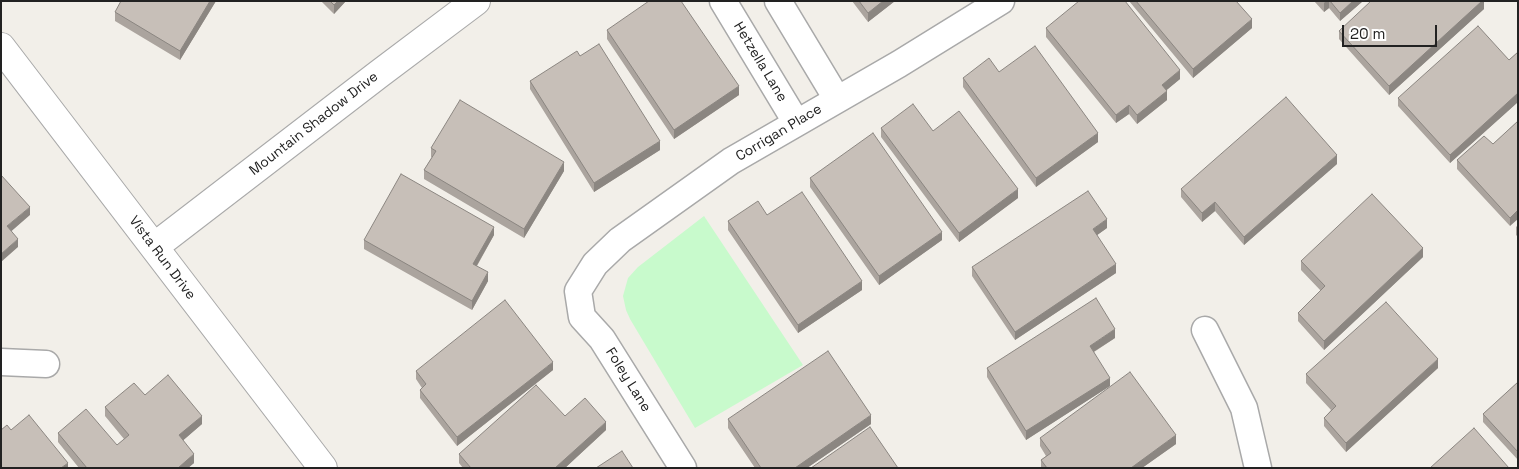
<!DOCTYPE html>
<html>
<head>
<meta charset="utf-8">
<style>
  body { margin:0 }
  #map { position:relative; width:1519px; height:469px; overflow:hidden; background:#f2efe9; font-family:"Space Grotesk",sans-serif }
  canvas { display:block }
  .frame { position:absolute; inset:0; border:2px solid #222; pointer-events:none }
  .scale { position:absolute; left:1342px; top:25px; width:95px; height:22px; box-sizing:border-box; border:2px solid #222; border-top:0; padding-left:6px; font-size:15px; line-height:18px; white-space:nowrap; color:#222; -webkit-text-stroke:4px #fff; paint-order:stroke }
</style>
</head>
<body>
<div id="map">
<canvas width="1519" height="469"></canvas>
<div class="frame"></div>
<div class="scale">20 m</div>
</div>
<script>
const context = document.querySelector('canvas').getContext('2d');
context.lineJoin = 'round';
function fill(path, color) {
  context.fillStyle = color;
  context.fill(path, 'evenodd');
}
function poly(rows) {
  const path = new Path2D();
  for (const r of rows) {
    path.moveTo(r[0], r[1]);
    for (let i = 2; i < r.length; i += 2) path.lineTo(r[i], r[i + 1]);
  }
  return path;
}
function trace(path, color, width, dash) {
  context.strokeStyle = color;
  context.lineWidth = width;
  context.lineCap = dash ? 'butt' : 'round';
  context.setLineDash(dash || []);
  context.stroke(path);
}
function write(font, color, halo, rows, align = 'center') {
  context.font = font + ' "Space Grotesk",sans-serif';
  context.lineWidth = 5;
  context.setLineDash([]);
  context.textBaseline = 'middle';
  context.strokeStyle = halo;
  context.fillStyle = color;
  for (const [text, x, y, turn = 0] of rows) {
    context.save();
    context.translate(x, y);
    context.rotate((+turn || 0) * Math.PI / 180);
    context.textAlign = isNaN(turn) ? turn : align;
    if (halo) context.strokeText(text, 0, 0);
    context.fillText(text, 0, 0);
    context.restore();
  }
}
fill(poly([
  [704,216,803,365,695,428,630,319,626,310,623,296,628,278,638,267]
]), '#c8facc');
const minor = poly([
  [723,1,796,122],
  [778,1,837,99],
  [1205,330,1244,408,1258,468],
  [1,362,46,364],
  [683,468,602,339,582,317,578,291,595,264,620,240,731,161,899,64,1001,1]
]);
const tertiary = poly([
  [1,47,323,468],
  [154,247,379,74,476,1]
]);
trace(minor, '#a9a9a9', 29);
trace(tertiary, '#a9a9a9', 30);
trace(minor, '#fff', 26);
trace(tertiary, '#fff', 28);
fill(poly([
  [216,1,180,60,115,21,115,12],
  [321,1,346,1,334,14],
  [852,1,895,1,868,22],
  [1129,1,1236,1,1252,28,1193,78],
  [1314,1,1363,1,1340,21,1329,8,1324,12],
  [1484,1,1484,9,1389,95,1339,39,1339,31],
  [1046,28,1180,79,1166,90,1167,100,1137,124,1129,114,1116,123,1046,37],
  [607,30,739,95,674,139,607,39],
  [1518,52,1518,102,1450,163,1398,106,1398,98,1509,60],
  [580,56,660,150,594,192,530,89,530,81],
  [999,72,1098,142,1036,187,963,87,963,78],
  [1518,121,1510,226,1457,169,1457,160,1493,144],
  [881,128,933,131,1018,198,959,242,881,137],
  [431,148,564,171,524,238,424,179,424,170,432,157,431,157],
  [1337,164,1244,245,1215,211,1202,222,1181,197,1181,189],
  [810,178,942,240,879,285,810,187],
  [767,215,862,290,798,333,728,230,728,221],
  [1518,225,1518,237,1516,235,1516,227],
  [1107,228,1097,235,1116,273,1015,340,972,276,972,267],
  [494,235,477,266,488,281,472,310,364,249,364,240],
  [1423,257,1324,350,1298,321,1298,313,1321,291,1301,270,1301,261],
  [1115,338,1094,352,1110,386,1026,440,987,377,987,368],
  [1438,368,1346,452,1324,426,1324,418,1331,410,1306,383,1306,374],
  [553,370,457,446,420,398,420,390,422,388,416,379,416,371],
  [1518,382,1518,460,1483,422,1483,414],
  [145,395,202,424,183,440,194,463,188,468,79,468,58,442,58,433,117,445,124,439,105,416,105,407],
  [565,416,606,430,565,468,463,468,459,463,459,454],
  [728,419,871,424,807,468,755,468,728,428],
  [1040,438,1176,444,1142,468,1041,468,1041,460,1046,456,1040,446]
]), '#aba49e');
fill(poly([
  [210,1,216,1,180,60,180,51],
  [338,1,346,1,334,14,334,5],
  [883,1,895,1,868,22,868,13],
  [1326,1,1329,1,1329,8,1324,12,1324,3],
  [1353,1,1363,1,1340,21,1340,13],
  [1482,1,1484,1,1484,9,1389,95,1389,86],
  [1252,19,1252,28,1193,78,1193,69],
  [1180,70,1180,79,1162,94,1162,85],
  [739,86,739,95,674,139,674,130],
  [1167,91,1167,100,1137,124,1137,115],
  [1518,93,1518,102,1450,163,1450,155],
  [1129,105,1129,114,1116,123,1116,115],
  [1098,133,1098,142,1036,187,1036,178],
  [660,141,660,150,594,192,594,183],
  [1337,155,1337,164,1244,245,1244,237],
  [564,162,564,171,524,238,524,229],
  [1018,189,1018,198,959,242,959,233],
  [1215,202,1215,211,1202,222,1202,213],
  [30,207,30,215,7,235,7,226],
  [1518,210,1518,219,1510,226,1510,218],
  [1107,219,1107,228,1093,238,1093,229],
  [494,227,494,235,473,272,473,264],
  [942,232,942,240,879,285,879,276],
  [18,239,18,247,1,262,1,254],
  [1423,248,1423,257,1324,350,1324,341],
  [1116,264,1116,273,1015,340,1015,332],
  [488,272,488,281,472,310,472,301],
  [862,281,862,290,798,333,798,325],
  [1115,329,1115,338,1090,354,1090,346],
  [1438,359,1438,368,1346,452,1346,443],
  [553,362,553,370,457,446,457,437],
  [1110,378,1110,386,1026,440,1026,431],
  [871,415,871,424,807,468,795,468],
  [202,416,202,424,179,444,179,435],
  [606,422,606,430,565,468,555,468],
  [1176,435,1176,444,1142,468,1131,468],
  [194,454,194,463,188,468,178,468],
  [68,463,68,468,61,468]
]), '#8b8681');
const building = poly([
  [121,1,210,1,180,51,115,12,121,1],
  [330,1,338,1,334,5,330,1],
  [649,1,681,1,739,86,674,130,607,30,649,1],
  [859,1,883,1,868,13,859,1],
  [1079,1,1125,1,1180,70,1162,85,1167,91,1137,115,1129,105,1116,115,1046,28,1079,1],
  [1136,1,1236,1,1252,19,1193,69,1136,1],
  [1330,1,1353,1,1340,13,1330,1],
  [1371,1,1482,1,1389,86,1339,31,1371,1],
  [1478,26,1509,60,1518,52,1518,93,1450,155,1398,98,1478,26],
  [599,44,660,141,594,183,530,81,577,51,580,56,599,44],
  [1035,46,1098,133,1036,178,963,78,989,58,999,72,1035,46],
  [1286,97,1337,155,1244,237,1215,202,1202,213,1181,189,1286,97],
  [460,100,564,162,524,229,424,170,436,151,431,148,460,100],
  [913,104,933,131,959,111,1018,189,959,233,881,128,913,104],
  [1518,121,1518,210,1510,218,1457,160,1484,136,1493,144,1518,121],
  [873,133,942,232,879,276,810,178,873,133],
  [401,174,494,227,473,264,488,272,472,301,364,240,401,174],
  [1,175,30,207,7,226,18,239,1,254,1,175],
  [1088,191,1107,219,1093,229,1116,264,1015,332,972,267,1088,191],
  [802,192,862,281,798,325,728,221,758,201,767,215,802,192],
  [1372,194,1423,248,1324,341,1298,313,1325,286,1301,261,1372,194],
  [1096,298,1115,329,1090,346,1110,378,1026,431,987,368,1096,298],
  [505,300,553,362,457,437,420,390,426,384,416,371,505,300],
  [1386,302,1438,359,1346,443,1324,418,1336,406,1306,374,1386,302],
  [828,351,871,415,795,468,761,468,728,419,828,351],
  [1130,372,1176,435,1131,468,1047,468,1041,460,1051,453,1040,438,1130,372],
  [168,375,202,416,179,435,194,454,178,468,87,468,58,433,86,409,117,445,129,435,105,407,134,383,145,395,168,375],
  [1518,382,1518,452,1483,414,1518,382],
  [536,385,565,416,585,398,606,422,555,468,471,468,459,454,536,385],
  [29,415,68,463,61,468,1,468,1,430,7,425,11,430,29,415],
  [870,427,898,468,811,468,870,427],
  [1474,428,1509,468,1430,468,1474,428],
  [622,451,633,468,596,468,622,451]
]);
fill(building, '#c7bfb8');
trace(building, '#8b8681', 1);
write('14px', '#222', '#fff', [
  ["Hetzella Lane",760,62,59],
  ["Mountain Shadow Drive",314,124,-38],
  ["Corrigan Place",779,133,-31],
  ["Vista Run Drive",162,258,53],
  ["Foley Lane",628,380,58]
]);
</script>
</body>
</html>
